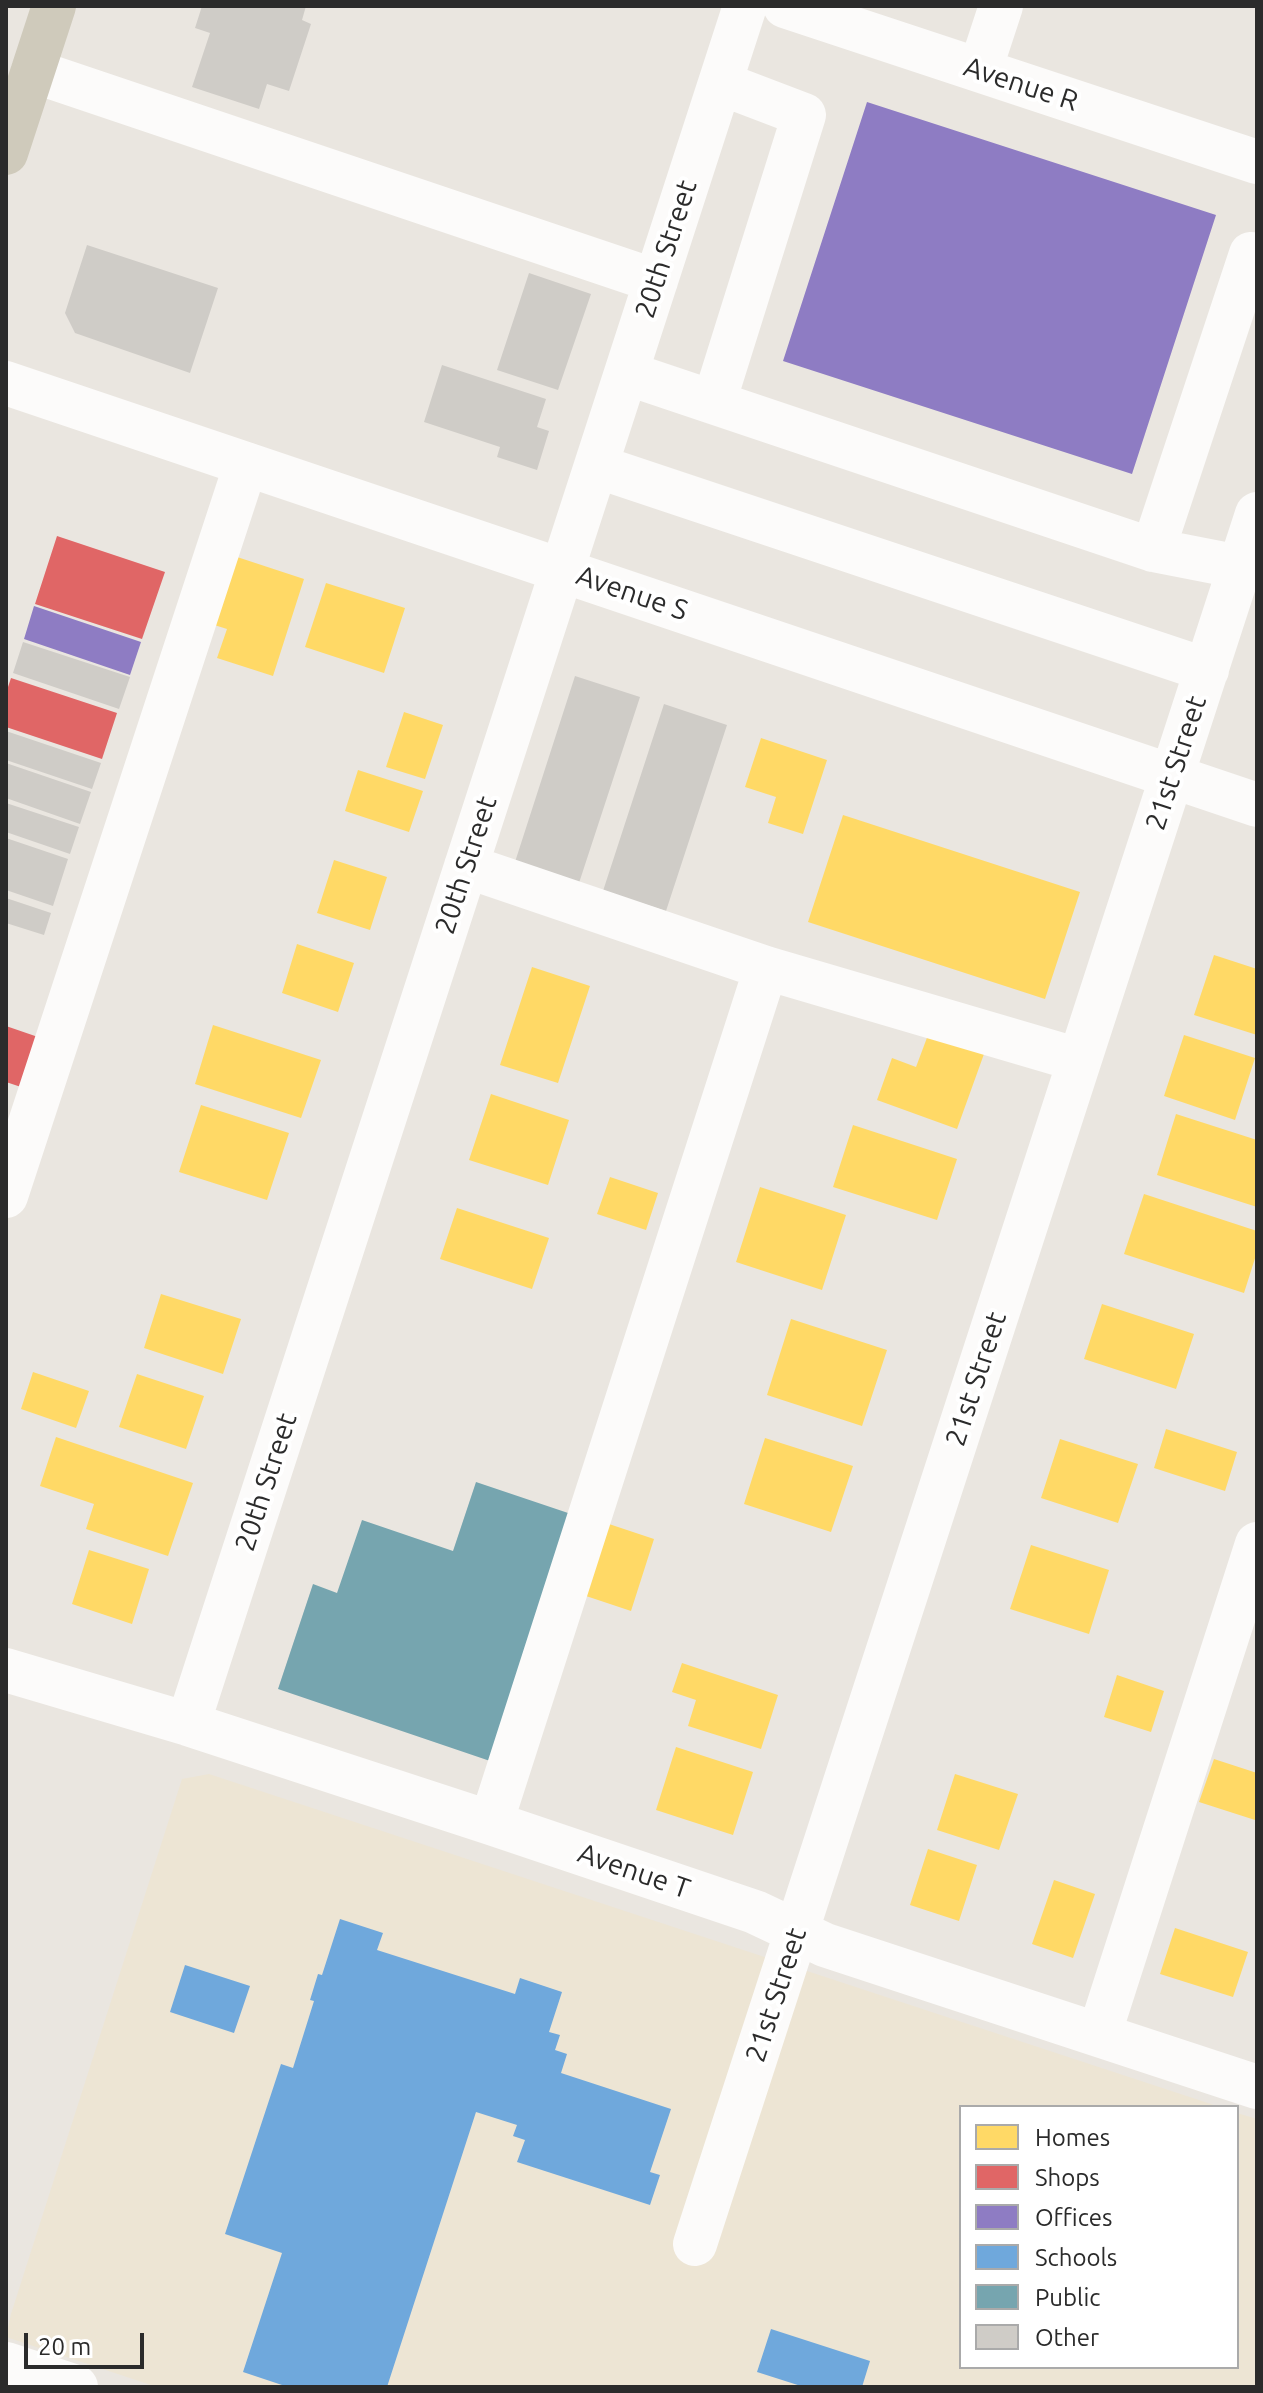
<!DOCTYPE html>
<html>
<head>
<meta charset="utf-8">
<style>
  body { margin:0 }
  #map { position:relative; width:1263px; height:2393px; overflow:hidden; background:#eae6e0; font-family:Ubuntu,sans-serif }
  canvas { display:block }
  .frame { position:absolute; inset:0; border:8px solid #2b2b2b; pointer-events:none }
  .legend { position:absolute; left:959px; top:2105px; width:280px; height:264px; box-sizing:border-box; background:#fff; border:2px solid #aaa; margin:0; padding:10px 14px; list-style:none; font-size:24px; color:#2b2b2b }
  .legend li { display:flex; align-items:center; gap:16px; height:40px }
  .legend b { width:40px; border:2px solid #aaa }
  .scale { position:absolute; left:24px; top:2333px; width:120px; height:36px; box-sizing:border-box; border:4px solid #2b2b2b; border-top:0; padding-left:10px; font-size:24px; line-height:28px; white-space:nowrap; color:#2b2b2b; -webkit-text-stroke:6px #fff; paint-order:stroke }
</style>
</head>
<body>
<div id="map">
<canvas width="1263" height="2393"></canvas>
<div class="frame"></div>
<ul class="legend">
<li><b style="height:22px;background:#ffd966"></b>Homes</li>
<li><b style="height:22px;background:#e06666"></b>Shops</li>
<li><b style="height:22px;background:#8e7cc3"></b>Offices</li>
<li><b style="height:22px;background:#6fa8dc"></b>Schools</li>
<li><b style="height:22px;background:#76a5af"></b>Public</li>
<li><b style="height:22px;background:#cfccc7"></b>Other</li>
</ul>
<div class="scale">20 m</div>
</div>
<script>
const context = document.querySelector('canvas').getContext('2d');
context.lineJoin = 'round';
function fill(path, color) {
  context.fillStyle = color;
  context.fill(path, 'evenodd');
}
function poly(rows) {
  const path = new Path2D();
  for (const r of rows) {
    path.moveTo(r[0], r[1]);
    for (let i = 2; i < r.length; i += 2) path.lineTo(r[i], r[i + 1]);
  }
  return path;
}
function trace(path, color, width, dash) {
  context.strokeStyle = color;
  context.lineWidth = width;
  context.lineCap = dash ? 'butt' : 'round';
  context.setLineDash(dash || []);
  context.stroke(path);
}
function write(font, color, halo, rows, align = 'center') {
  context.font = font + ' Ubuntu,sans-serif';
  context.lineWidth = 8;
  context.setLineDash([]);
  context.textBaseline = 'middle';
  context.strokeStyle = halo;
  context.fillStyle = color;
  for (const [text, x, y, turn = 0] of rows) {
    context.save();
    context.translate(x, y);
    context.rotate((+turn || 0) * Math.PI / 180);
    context.textAlign = isNaN(turn) ? turn : align;
    if (halo) context.strokeText(text, 0, 0);
    context.fillText(text, 0, 0);
    context.restore();
  }
}
fill(poly([
  [209,1774,1220,2107,961,2107,961,2367,1237,2367,1237,2113,1257,2119,1257,2387,157,2387,6,2337,11,2314,182,1779]
]), '#ede5d4');
fill(poly([
  [231,555,304,579,273,676,217,658,227,629,208,623],
  [326,583,405,608,384,673,305,647],
  [404,712,443,725,425,779,386,767],
  [761,738,827,760,803,834,768,823,776,797,745,787],
  [358,770,423,791,409,832,345,811],
  [843,815,1080,892,1045,999,808,922],
  [334,860,387,877,370,930,317,913],
  [297,944,354,963,338,1012,282,993],
  [1214,955,1257,969,1257,1035,1194,1015],
  [532,967,590,986,558,1083,500,1065],
  [213,1025,321,1060,301,1118,195,1084],
  [928,1035,984,1054,957,1129,877,1100,892,1058,916,1067],
  [1184,1035,1255,1058,1235,1120,1164,1096],
  [491,1094,569,1120,548,1185,469,1160],
  [201,1105,289,1133,267,1200,179,1172],
  [1176,1114,1257,1140,1257,1207,1157,1175],
  [853,1125,957,1159,937,1220,833,1187],
  [610,1177,658,1193,646,1230,597,1214],
  [760,1187,846,1215,822,1290,736,1262],
  [1144,1194,1257,1231,1257,1252,1244,1293,1124,1254],
  [457,1208,549,1238,532,1289,440,1259],
  [161,1294,241,1319,223,1374,144,1348],
  [1102,1304,1194,1334,1176,1389,1084,1359],
  [791,1319,887,1350,862,1426,767,1395],
  [33,1372,89,1391,76,1428,21,1409],
  [137,1374,204,1396,186,1449,119,1427],
  [1166,1429,1237,1452,1225,1491,1154,1468],
  [56,1437,193,1483,168,1556,86,1529,94,1504,40,1486],
  [765,1438,853,1466,831,1532,744,1504],
  [1060,1439,1138,1464,1118,1523,1041,1498],
  [603,1522,654,1539,631,1611,580,1594],
  [1031,1545,1109,1570,1089,1634,1010,1609],
  [89,1550,149,1569,132,1624,72,1604],
  [682,1663,778,1695,761,1749,688,1726,696,1700,672,1692],
  [1117,1675,1164,1691,1151,1732,1104,1717],
  [676,1747,753,1772,733,1835,656,1810],
  [1214,1759,1257,1773,1255,1820,1199,1802],
  [955,1774,1018,1794,999,1850,937,1830],
  [928,1849,977,1865,959,1921,910,1905],
  [1054,1880,1095,1894,1073,1958,1032,1944],
  [1175,1928,1248,1952,1233,1997,1160,1974]
]), '#ffd966');
fill(poly([
  [57,536,165,572,142,639,35,604],
  [11,678,117,713,102,759,6,727,6,693],
  [6,1026,38,1037,21,1087,6,1082]
]), '#e06666');
fill(poly([
  [867,102,1216,215,1132,474,783,361],
  [34,606,141,642,130,675,24,639]
]), '#8e7cc3');
fill(poly([
  [340,1919,383,1933,377,1950,515,1994,520,1978,562,1992,549,2032,560,2035,555,2050,567,2054,561,2073,671,2109,650,2172,660,2175,650,2205,517,2162,525,2140,513,2136,517,2125,476,2112,387,2387,288,2387,243,2372,282,2253,225,2234,281,2064,293,2068,314,2001,310,2000,318,1974,322,1975],
  [185,1965,250,1986,234,2033,170,2012],
  [771,2329,870,2361,862,2387,804,2387,757,2372]
]), '#6fa8dc');
fill(poly([
  [476,1482,577,1516,493,1762,278,1689,313,1584,337,1593,362,1520,453,1551]
]), '#76a5af');
fill(poly([
  [202,6,306,6,302,20,311,24,289,91,267,84,259,109,192,87,210,33,195,28],
  [87,245,218,288,190,373,75,333,65,313],
  [529,273,591,294,558,390,497,370],
  [442,365,546,399,537,427,549,431,537,470,497,457,500,447,424,422],
  [23,642,130,677,119,709,13,673],
  [575,676,640,697,579,883,515,862],
  [664,704,727,725,666,911,603,891],
  [6,731,101,763,92,789,6,760],
  [6,763,91,792,80,824,6,798],
  [6,803,79,827,70,854,6,832],
  [6,838,68,859,53,906,6,890],
  [6,898,51,913,44,935,6,923]
]), '#cfccc7');
trace(poly([
  [785,6,1257,162],
  [980,70,1001,6],
  [33,71,656,281],
  [626,373,1153,550,1240,567],
  [6,383,1257,805],
  [714,402,804,115,720,83],
  [596,466,1207,670],
  [1153,550,1251,254,1257,256],
  [466,866,766,968,1079,1060],
  [6,1196,246,464],
  [6,1670,188,1724,491,1823,755,1912,825,1945,1257,2087],
  [188,1724,745,6],
  [491,1823,766,968],
  [1099,2035,1257,1544],
  [695,2244,1257,514],
  [6,2364,76,2387]
]), '#fcfbfa', 44);
trace(poly([
  [6,153,54,6]
]), '#cfcabb', 44);
write('28px', '#2b2b2b', '#fff', [
  ["Avenue R",1021,84,18],
  ["20th Street",666,249,-72],
  ["Avenue S",632,593,19],
  ["21st Street",1176,763,-72],
  ["20th Street",466,865,-72],
  ["21st Street",976,1379,-72],
  ["20th Street",266,1482,-72],
  ["Avenue T",634,1871,19],
  ["21st Street",776,1995,-72]
]);
</script>
</body>
</html>
